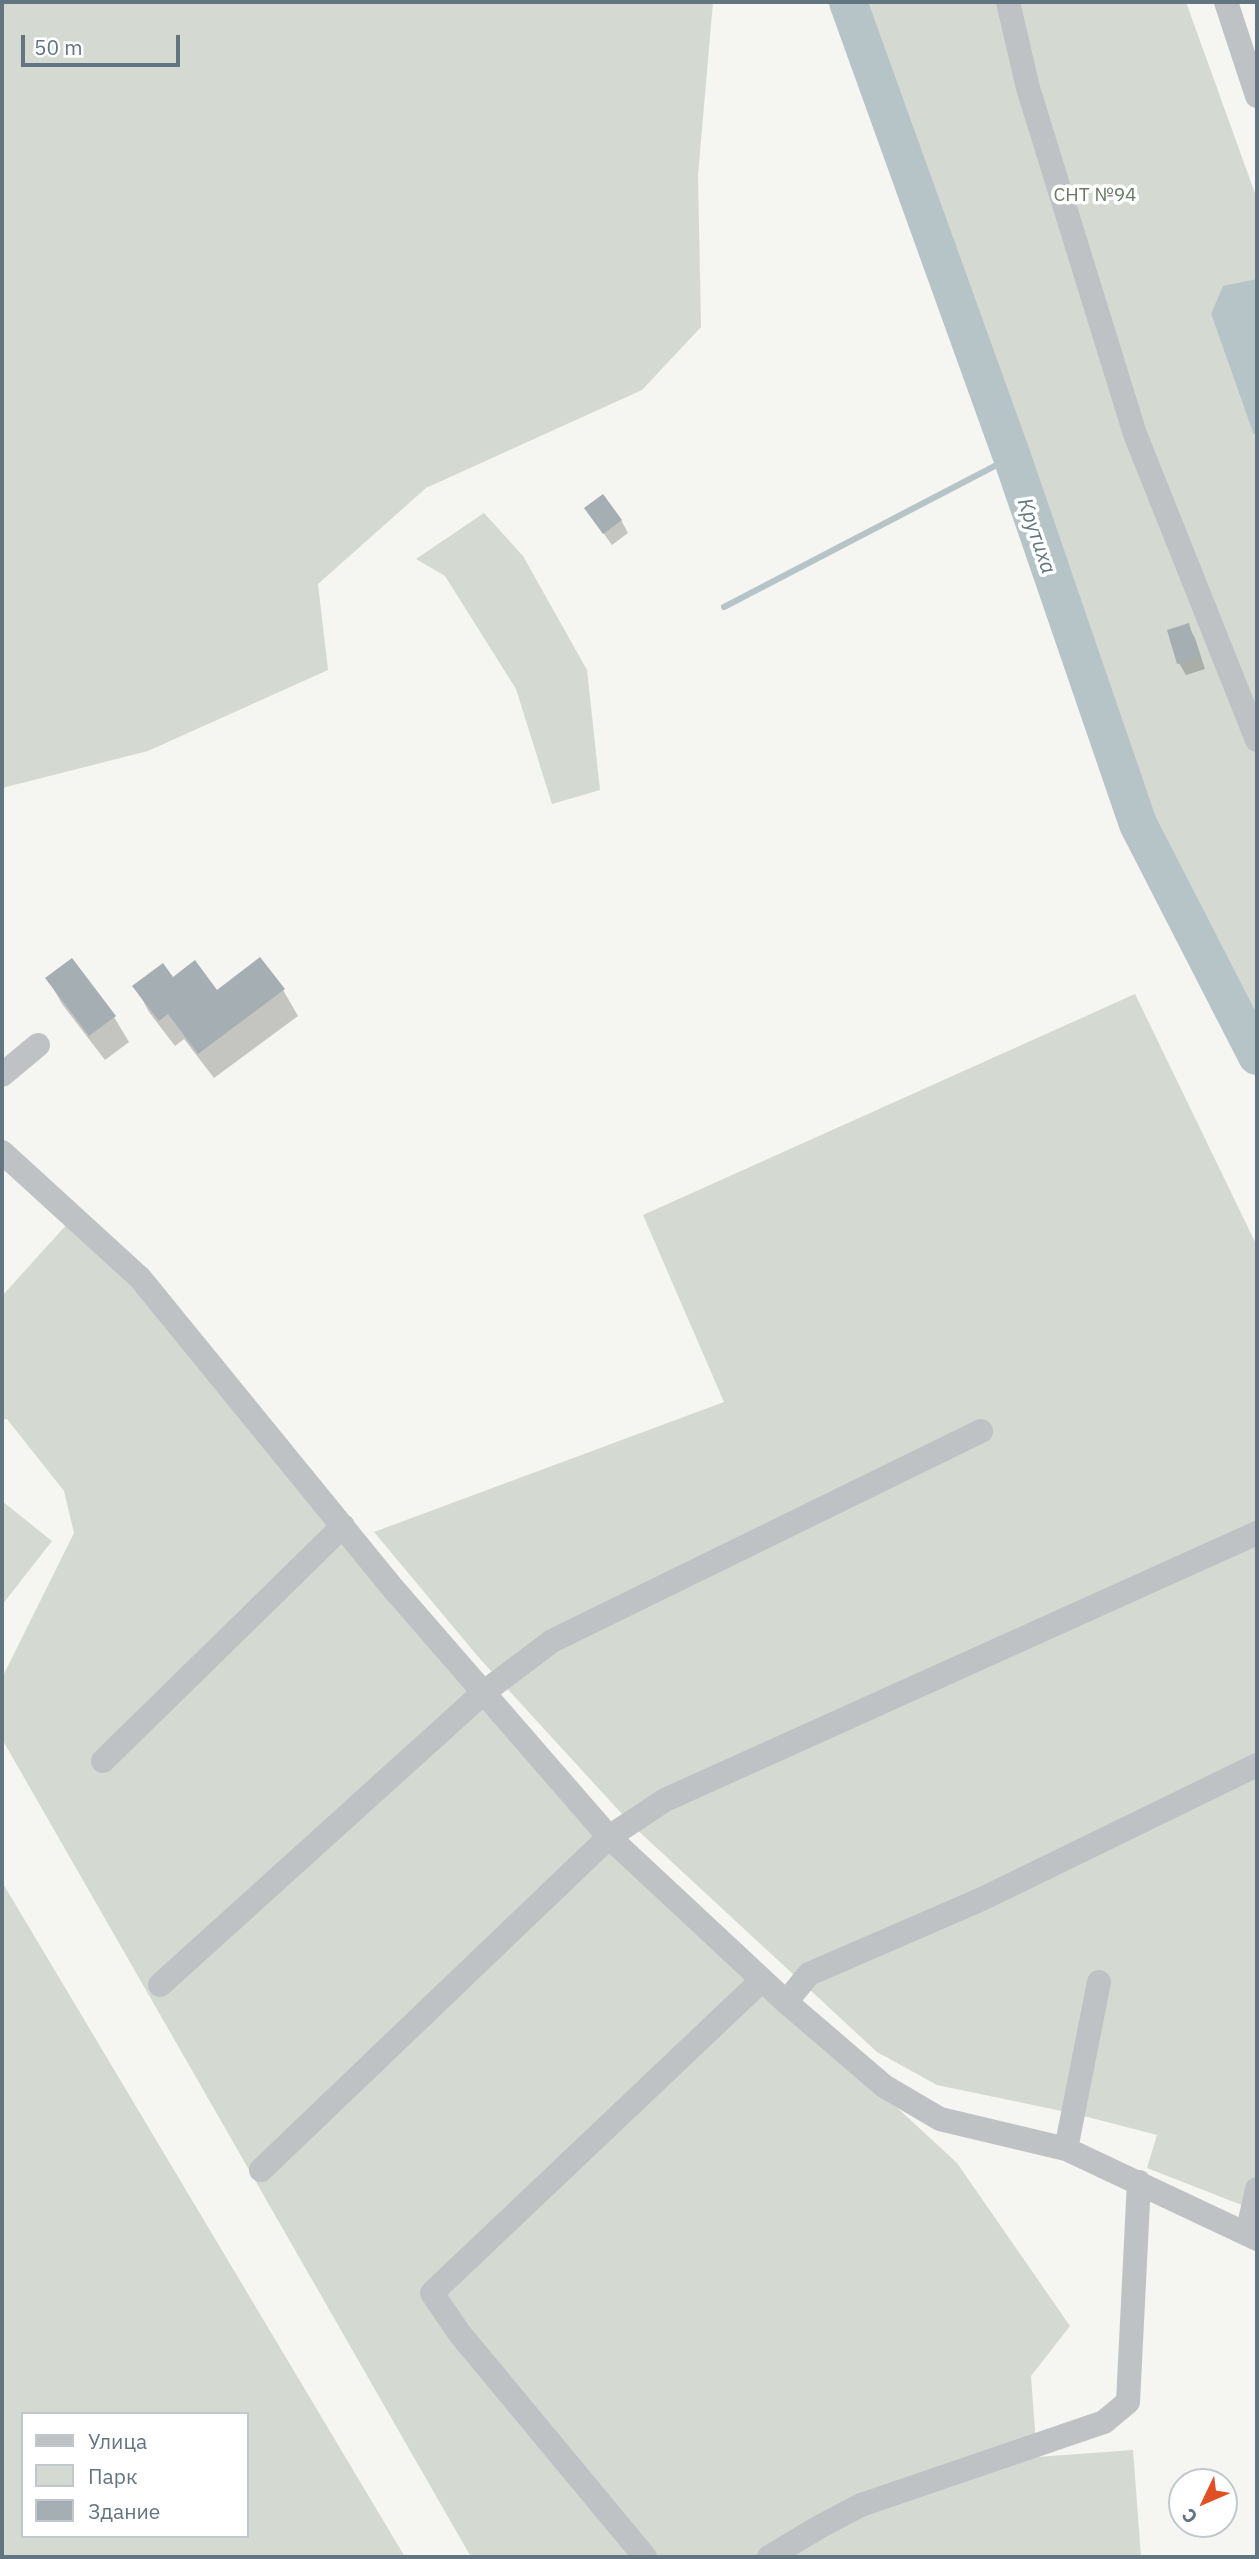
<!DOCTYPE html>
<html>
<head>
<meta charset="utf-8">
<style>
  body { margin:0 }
  #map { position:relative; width:1259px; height:2559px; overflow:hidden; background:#f5f5f1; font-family:"IBM Plex Sans",sans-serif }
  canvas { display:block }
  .frame { position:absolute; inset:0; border:4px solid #647582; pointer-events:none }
  .legend { position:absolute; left:21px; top:2412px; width:228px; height:126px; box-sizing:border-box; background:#fff; border:2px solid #c1c8cd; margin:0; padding:9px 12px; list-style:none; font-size:21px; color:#647582 }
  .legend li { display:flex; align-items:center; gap:14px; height:35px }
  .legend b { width:35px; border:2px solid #c1c8cd }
  .north { position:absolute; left:1168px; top:2468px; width:70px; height:70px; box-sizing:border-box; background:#fff; border:2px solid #c1c8cd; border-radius:50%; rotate:226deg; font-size:19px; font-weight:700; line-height:28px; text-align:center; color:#647582 }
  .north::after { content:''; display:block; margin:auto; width:24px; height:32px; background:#e15025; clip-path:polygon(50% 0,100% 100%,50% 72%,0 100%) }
  .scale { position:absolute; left:21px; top:35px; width:159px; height:32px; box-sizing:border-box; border:4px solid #647582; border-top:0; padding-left:9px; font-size:21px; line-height:24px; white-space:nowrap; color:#647582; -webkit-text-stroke:5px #fff; paint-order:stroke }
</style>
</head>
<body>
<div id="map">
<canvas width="1259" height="2559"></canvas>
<div class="frame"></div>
<ul class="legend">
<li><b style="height:9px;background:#bec2c5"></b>Улица</li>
<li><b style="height:19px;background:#d4dad1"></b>Парк</li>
<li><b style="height:19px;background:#a5aeb3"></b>Здание</li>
</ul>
<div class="north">С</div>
<div class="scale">50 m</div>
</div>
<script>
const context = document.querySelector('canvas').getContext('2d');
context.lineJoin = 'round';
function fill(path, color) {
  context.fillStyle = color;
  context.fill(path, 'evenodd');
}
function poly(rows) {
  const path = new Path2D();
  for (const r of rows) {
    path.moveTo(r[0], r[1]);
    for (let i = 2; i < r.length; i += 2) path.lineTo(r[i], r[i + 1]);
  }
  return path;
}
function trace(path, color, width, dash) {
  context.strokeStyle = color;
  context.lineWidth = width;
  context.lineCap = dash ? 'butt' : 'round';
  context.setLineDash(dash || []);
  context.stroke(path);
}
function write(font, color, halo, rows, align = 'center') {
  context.font = font + ' "IBM Plex Sans",sans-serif';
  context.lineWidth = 7;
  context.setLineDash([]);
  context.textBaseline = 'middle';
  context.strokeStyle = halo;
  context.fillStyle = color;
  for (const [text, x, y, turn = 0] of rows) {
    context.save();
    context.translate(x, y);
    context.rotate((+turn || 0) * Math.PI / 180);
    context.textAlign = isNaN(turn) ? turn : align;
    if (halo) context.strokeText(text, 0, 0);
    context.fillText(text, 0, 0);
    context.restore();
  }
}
fill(poly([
  [2,2,713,2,698,175,701,327,642,390,426,488,318,584,328,670,148,751,2,788],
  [866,2,1186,2,1257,199,1257,282,1211,314,1253,433,1257,437,1257,1033,1149,837,935,199],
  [484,513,523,556,587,670,600,790,552,804,516,689,445,576,416,559],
  [1135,994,1257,1246,1257,2211,1147,2168,1157,2135,1076,2114,937,2085,877,2052,633,1826,480,1659,374,1532,724,1402,643,1215],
  [68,1223,146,1293,581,1815,957,2163,1070,2326,1031,2376,1037,2457,1133,2450,1141,2557,471,2557,2,1739,2,1678,74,1533,64,1491,7,1419,2,1420,2,1296],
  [2,1501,52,1541,2,1605],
  [2,1882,405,2557,2,2557],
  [23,2414,247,2414,247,2536,23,2536]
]), '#d4dad1');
fill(poly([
  [1257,279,1257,437,1253,433,1211,314,1223,286]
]), '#b6c3c7');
fill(poly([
  [586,509,621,520,628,533,612,545],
  [1188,626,1195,638,1205,669,1186,675,1179,663],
  [48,979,114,1017,129,1042,105,1060,62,1004],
  [172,979,216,992,283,990,298,1016,214,1078,184,1039,175,1046,149,1012,135,986]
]), '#0003');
trace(poly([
  [724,607,1012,457]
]), '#b6c3c7', 6);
trace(poly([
  [848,2,1012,457,1138,824,1257,1056]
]), '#b6c3c7', 38);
fill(poly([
  [603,494,622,520,603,534,584,508],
  [1189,623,1199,657,1177,664,1167,630],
  [260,957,285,989,198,1054,168,1014,159,1021,132,986,163,963,173,977,195,960,217,990],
  [72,958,116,1016,89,1036,45,978]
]), '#a5aeb3');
trace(poly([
  [1008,2,1028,88,1135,434,1257,740],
  [1226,2,1257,96],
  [2,1075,38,1045],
  [2,1152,140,1278,391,1586,609,1837,786,2002,884,2086,940,2119,1066,2149,1257,2239],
  [103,1761,343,1526],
  [160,1985,483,1693,552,1641,981,1431],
  [786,2002,809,1974,982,1899,1257,1765],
  [1066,2149,1099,1982],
  [261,2170,609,1837,665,1800,1257,1533],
  [1247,2234,1257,2189],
  [645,2557,460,2334,432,2293,761,1981],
  [769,2557,821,2526,861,2505,1104,2422,1128,2402,1139,2182]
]), '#bec2c5', 24);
write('19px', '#687a63', '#fff', [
  ["СНТ №94",1095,196]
]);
write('italic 21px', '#60777f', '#fff', [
  ["Крутиха",1036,536,71]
]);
</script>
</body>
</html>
